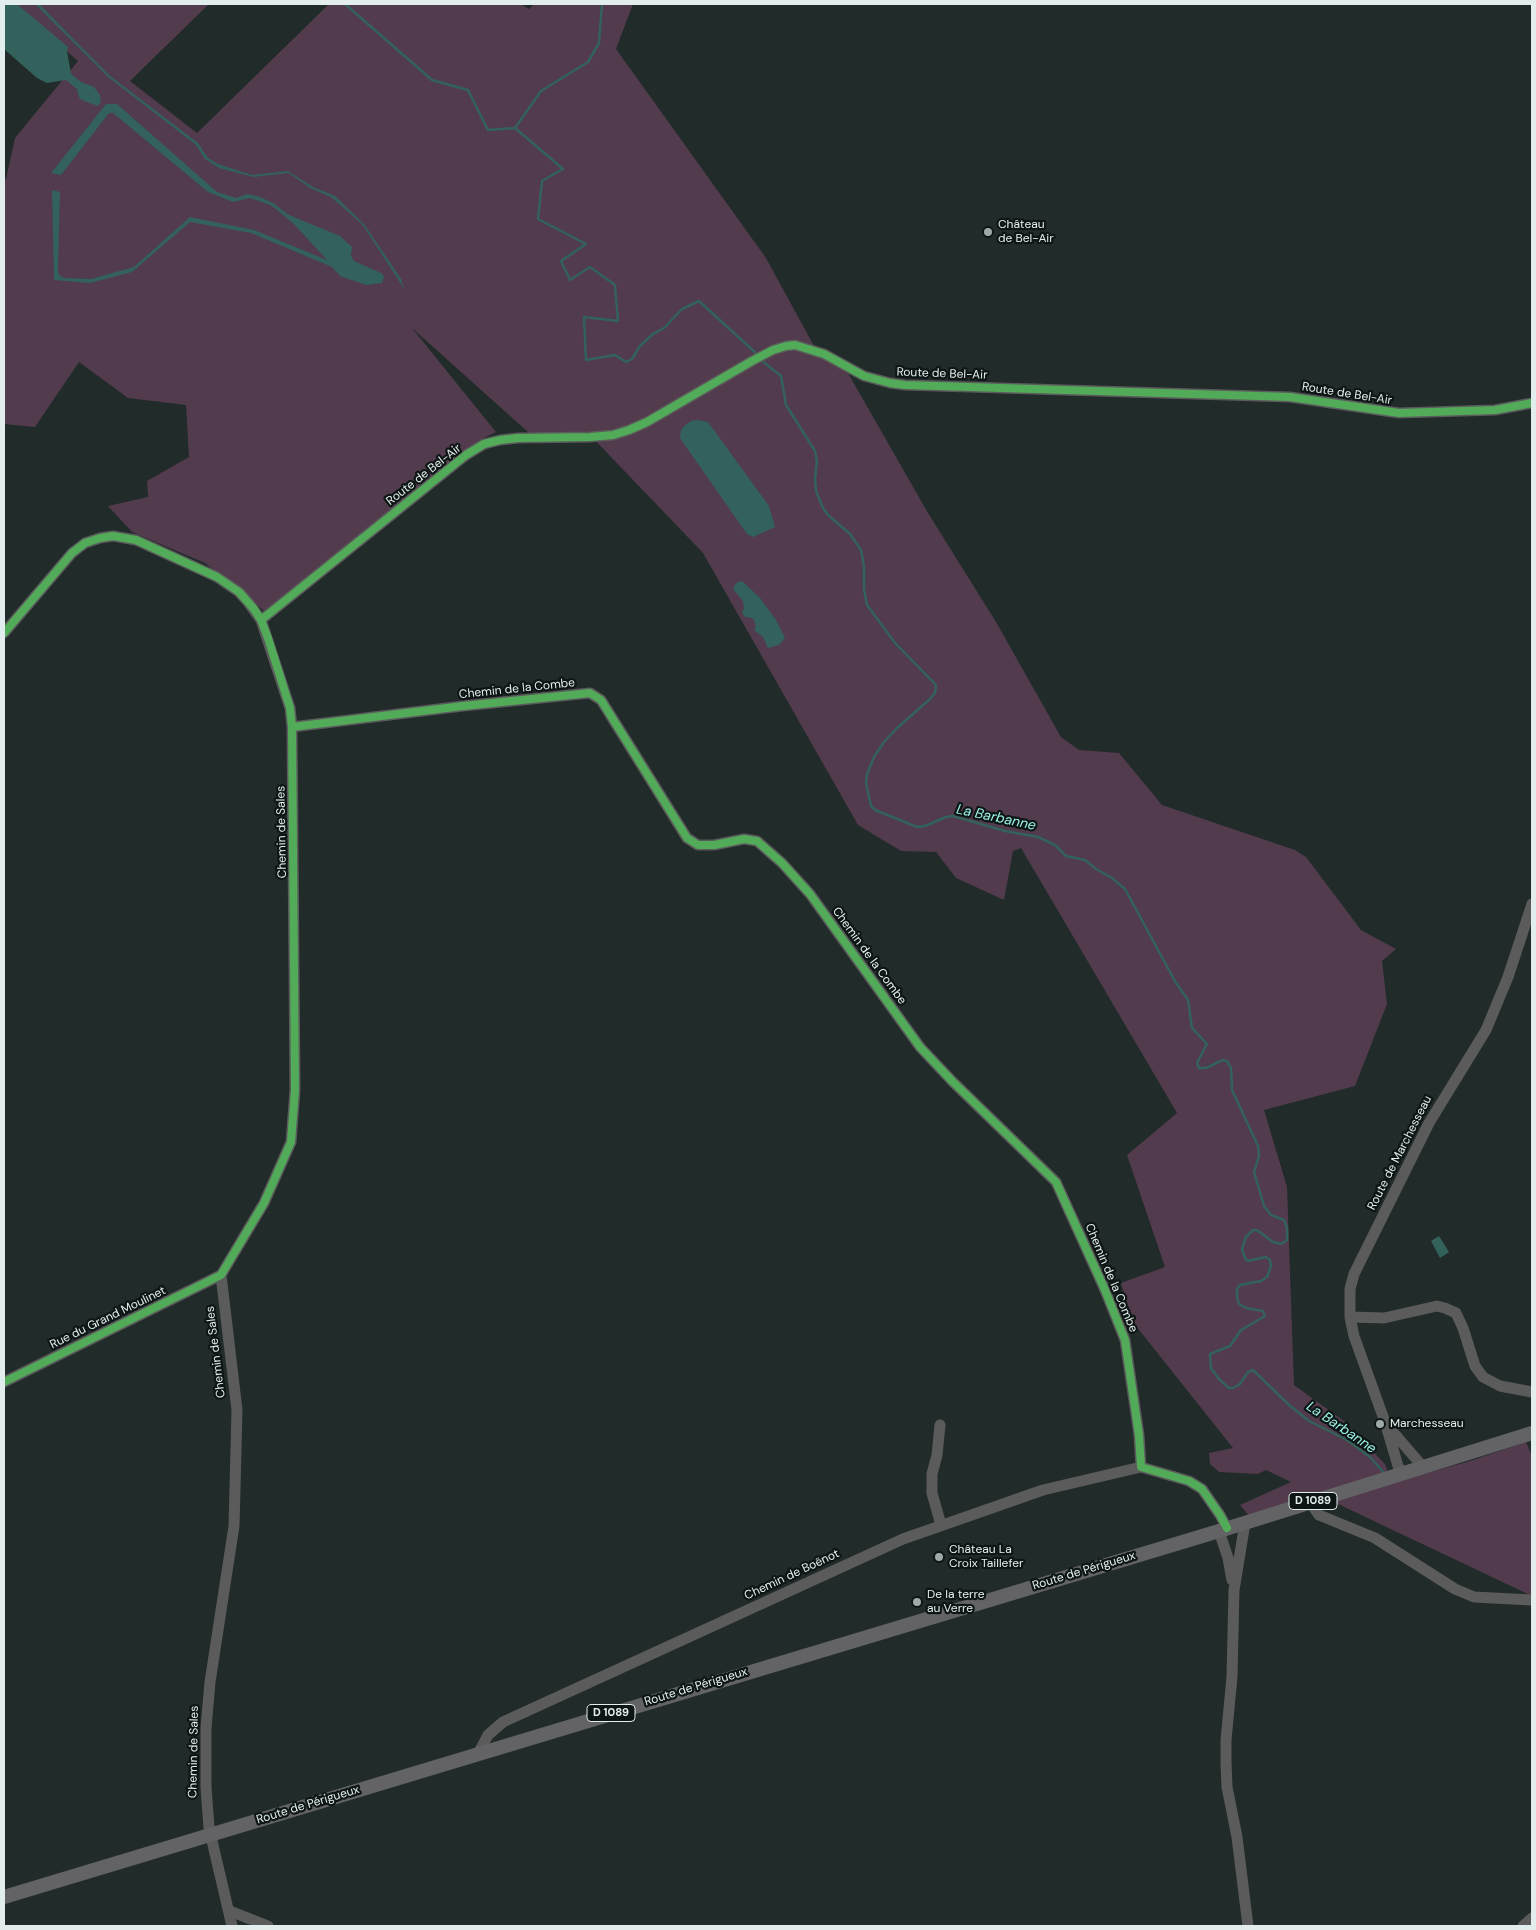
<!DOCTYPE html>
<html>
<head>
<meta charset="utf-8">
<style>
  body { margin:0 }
  #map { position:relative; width:1536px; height:1930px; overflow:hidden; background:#212b2a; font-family:"DM Sans",sans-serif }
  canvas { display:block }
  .frame { position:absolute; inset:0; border:5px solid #e2eeed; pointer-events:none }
</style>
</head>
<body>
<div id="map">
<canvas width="1536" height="1930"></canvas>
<div class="frame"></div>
</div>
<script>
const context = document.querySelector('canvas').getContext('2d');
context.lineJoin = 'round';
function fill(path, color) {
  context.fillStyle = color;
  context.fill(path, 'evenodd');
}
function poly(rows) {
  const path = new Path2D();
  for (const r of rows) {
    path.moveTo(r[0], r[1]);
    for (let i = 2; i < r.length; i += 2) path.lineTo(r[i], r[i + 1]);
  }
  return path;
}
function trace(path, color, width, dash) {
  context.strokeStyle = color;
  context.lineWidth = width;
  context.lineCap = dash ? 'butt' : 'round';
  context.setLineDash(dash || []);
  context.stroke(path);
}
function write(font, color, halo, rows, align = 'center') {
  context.font = font + ' "DM Sans",sans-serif';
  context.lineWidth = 4.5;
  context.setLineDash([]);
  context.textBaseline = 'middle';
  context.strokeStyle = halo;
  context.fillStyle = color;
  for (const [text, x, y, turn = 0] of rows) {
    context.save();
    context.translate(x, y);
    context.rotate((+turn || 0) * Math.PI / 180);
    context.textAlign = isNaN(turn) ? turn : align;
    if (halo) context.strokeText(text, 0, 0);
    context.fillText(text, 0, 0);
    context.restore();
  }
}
fill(poly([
  [11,4,209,4,130,81,197,133,329,4,521,4,529,9,534,4,633,4,616,49,766,258,820,357,848,373,928,513,996,622,1061,737,1079,750,1119,753,1162,805,1295,850,1306,857,1361,930,1396,949,1382,961,1387,1004,1355,1086,1264,1110,1287,1187,1294,1385,1344,1421,1385,1464,1392,1483,1470,1461,1526,1442,1532,1456,1532,1596,1319,1495,1250,1517,1240,1505,1291,1482,1266,1470,1258,1474,1219,1472,1210,1464,1209,1453,1233,1448,1132,1321,1121,1283,1165,1267,1127,1155,1177,1113,1021,848,1013,851,1004,900,956,878,936,852,901,851,858,825,703,553,589,434,529,433,412,328,496,432,482,439,264,611,205,563,132,532,108,506,148,497,147,481,189,457,186,405,128,398,79,362,35,427,4,424,4,179,6,179,15,138,78,61]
]), '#513b4c');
fill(poly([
  [17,4,68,47,67,51,71,74,81,82,94,87,100,95,101,102,98,106,82,100,79,97,77,89,66,80,47,83,37,78,4,49,4,5],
  [35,4,39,4,109,75,198,143,208,158,218,164,252,175,288,171,313,187,335,196,364,224,401,279,405,290,362,224,331,197,310,188,289,173,253,177,219,168,205,159,196,145,108,77],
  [106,104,117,104,217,192,236,198,247,194,260,197,273,203,289,215,340,236,352,247,351,256,354,261,381,273,384,276,382,283,366,285,340,276,332,267,251,233,190,222,132,272,90,283,54,280,52,190,60,192,58,270,59,275,64,278,91,279,134,267,190,217,254,230,327,260,294,224,276,209,270,205,250,198,233,202,208,192,113,113,109,113,61,175,51,173],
  [697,420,708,422,769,506,775,527,753,537,747,534,680,438,681,430,685,425,691,421],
  [742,581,760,598,776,620,785,638,779,645,768,648,763,637,754,630,756,626,753,618,745,617,742,613,744,608,743,601,733,589,736,583],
  [1439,1236,1449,1252,1440,1258,1431,1241]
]), '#33625c');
trace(poly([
  [345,4,432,80,468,90,488,130,515,128,563,169,542,181,538,219,586,244,561,261,570,280,590,267,615,285,618,321,584,317,586,360,615,355,626,362,632,359,640,346,653,334,664,328,682,309,699,301,758,355],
  [515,128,541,91,588,62,599,43,602,4],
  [761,360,781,376,786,405,815,451,817,461,815,479,816,491,823,508,828,515,850,534,861,550,864,566,864,589,867,605,895,643,936,685,935,693,930,699,897,728,884,742,874,757,867,774,866,783,871,806,875,810,917,827,925,826,946,817,953,816,1005,831,1038,837,1055,845,1066,856,1085,860,1096,869,1112,878,1125,889,1176,983,1188,1000,1192,1028,1207,1044,1197,1063,1199,1068,1206,1068,1223,1060,1227,1061,1231,1068,1232,1090,1258,1146,1259,1156,1254,1172,1264,1206,1271,1215,1284,1220,1287,1228,1287,1240,1281,1244,1273,1242,1257,1230,1253,1230,1246,1237,1242,1249,1245,1258,1248,1261,1266,1257,1270,1260,1271,1266,1267,1277,1261,1281,1240,1285,1237,1289,1237,1297,1239,1304,1246,1308,1263,1311,1265,1316,1241,1330,1230,1346,1210,1354,1211,1368,1219,1379,1229,1388,1233,1388,1240,1384,1248,1372,1253,1370,1289,1405,1309,1421,1347,1440,1370,1457,1385,1474]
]), '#33625c', 2.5);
trace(poly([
  [261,620,466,455,484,444,500,440,518,438,590,437,613,435,629,430,647,422,752,361,773,350,786,346,795,345,824,354,864,376,890,383,905,385,1290,397,1399,413,1495,410,1532,403],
  [4,633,72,553,85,543,100,538,113,536,136,540,217,577,239,592,248,602,261,620,290,708,292,727,295,1090,291,1142,264,1203,221,1275,237,1410,234,1526,210,1682,206,1728,206,1787,209,1828,232,1926],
  [292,727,463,706,590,693,601,700,687,838,698,845,714,845,744,839,757,841,782,863,810,894,920,1047,952,1081,1056,1182,1105,1290,1125,1340,1139,1435,1141,1467,1189,1481,1202,1489,1220,1515,1227,1528],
  [1350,1317,1384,1318,1437,1306,1445,1308,1456,1313,1463,1328,1475,1366,1483,1377,1500,1386,1532,1392],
  [4,1382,221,1275],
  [940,1425,937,1455,932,1474,932,1493,941,1525],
  [1387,1425,1423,1467],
  [1402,1473,1398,1466,1385,1422,1354,1336,1350,1317,1350,1289,1354,1274,1429,1123,1486,1030,1508,977,1532,904],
  [1310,1502,1319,1515,1375,1538,1455,1589,1474,1597,1532,1600],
  [1245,1523,1234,1590,1232,1677,1226,1740,1226,1763,1227,1787,1237,1837,1248,1926],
  [1219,1531,1228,1558,1232,1580],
  [478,1754,488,1735,503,1722,903,1539,1043,1490,1141,1467],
  [230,1911,268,1926],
  [1523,1926,1532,1918]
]), '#5c5b5c', 11);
trace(poly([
  [4,1897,1219,1531,1532,1433]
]), '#636365', 14);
trace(poly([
  [261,620,466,455,484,444,500,440,518,438,590,437,613,435,629,430,647,422,752,361,773,350,786,346,795,345,824,354,864,376,890,383,905,385,1290,397,1399,413,1495,410,1532,403],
  [4,633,72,553,85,543,100,538,113,536,136,540,217,577,239,592,254,609,261,620,268,638,290,708,292,727,295,1090,291,1142,264,1203,221,1275,4,1382],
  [292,727,463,706,590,693,601,700,687,838,698,845,714,845,744,839,757,841,782,863,810,894,920,1047,952,1081,1056,1182,1105,1290,1125,1340,1139,1435,1141,1467,1189,1481,1202,1489,1220,1515,1227,1528]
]), '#51ab58', 8);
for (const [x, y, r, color] of [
  [988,232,5,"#9eaaa9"],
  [1380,1424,5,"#9eaaa9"],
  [939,1557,5,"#9eaaa9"],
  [917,1602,5,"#9eaaa9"]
]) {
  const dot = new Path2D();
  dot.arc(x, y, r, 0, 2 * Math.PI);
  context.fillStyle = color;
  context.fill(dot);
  trace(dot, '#0e1615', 2);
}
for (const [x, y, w] of [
  [1313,1501,48],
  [611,1713,48]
]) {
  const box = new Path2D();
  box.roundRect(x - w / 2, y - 8.5, w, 17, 4);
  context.fillStyle = '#0e1615';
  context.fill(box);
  trace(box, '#e2eeed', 1);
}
write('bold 11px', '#e2eeed', null, [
  ["D 1089",1313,1501],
  ["D 1089",611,1713]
]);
write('12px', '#e2eeed', '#0e1615', [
  ["Château",998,225],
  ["de Bel-Air",998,239],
  ["Marchesseau",1390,1424],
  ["Château La",949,1550],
  ["Croix Taillefer",949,1564],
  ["De la terre",927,1595],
  ["au Verre",927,1609]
], 'left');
write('12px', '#e2eeed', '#0e1615', [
  ["Route de Bel-Air",942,374,2],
  ["Route de Bel-Air",1347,394,9],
  ["Route de Bel-Air",424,475,-38],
  ["Chemin de la Combe",517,689,-6],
  ["Chemin de Sales",282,832,-91],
  ["Chemin de la Combe",869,956,54],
  ["Route de Marchesseau",1400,1153,-63],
  ["Chemin de la Combe",1111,1278,67],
  ["Rue du Grand Moulinet",108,1318,-26],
  ["Chemin de Sales",216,1352,-97],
  ["Route de Périgueux",1084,1571,-17],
  ["Chemin de Boënot",792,1575,-25],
  ["Route de Périgueux",696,1687,-17],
  ["Chemin de Sales",194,1752,-89],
  ["Route de Périgueux",308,1805,-17]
]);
write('italic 14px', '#99f0e5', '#0e1615', [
  ["La Barbanne",996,818,12],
  ["La Barbanne",1341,1428,34]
]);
</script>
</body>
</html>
